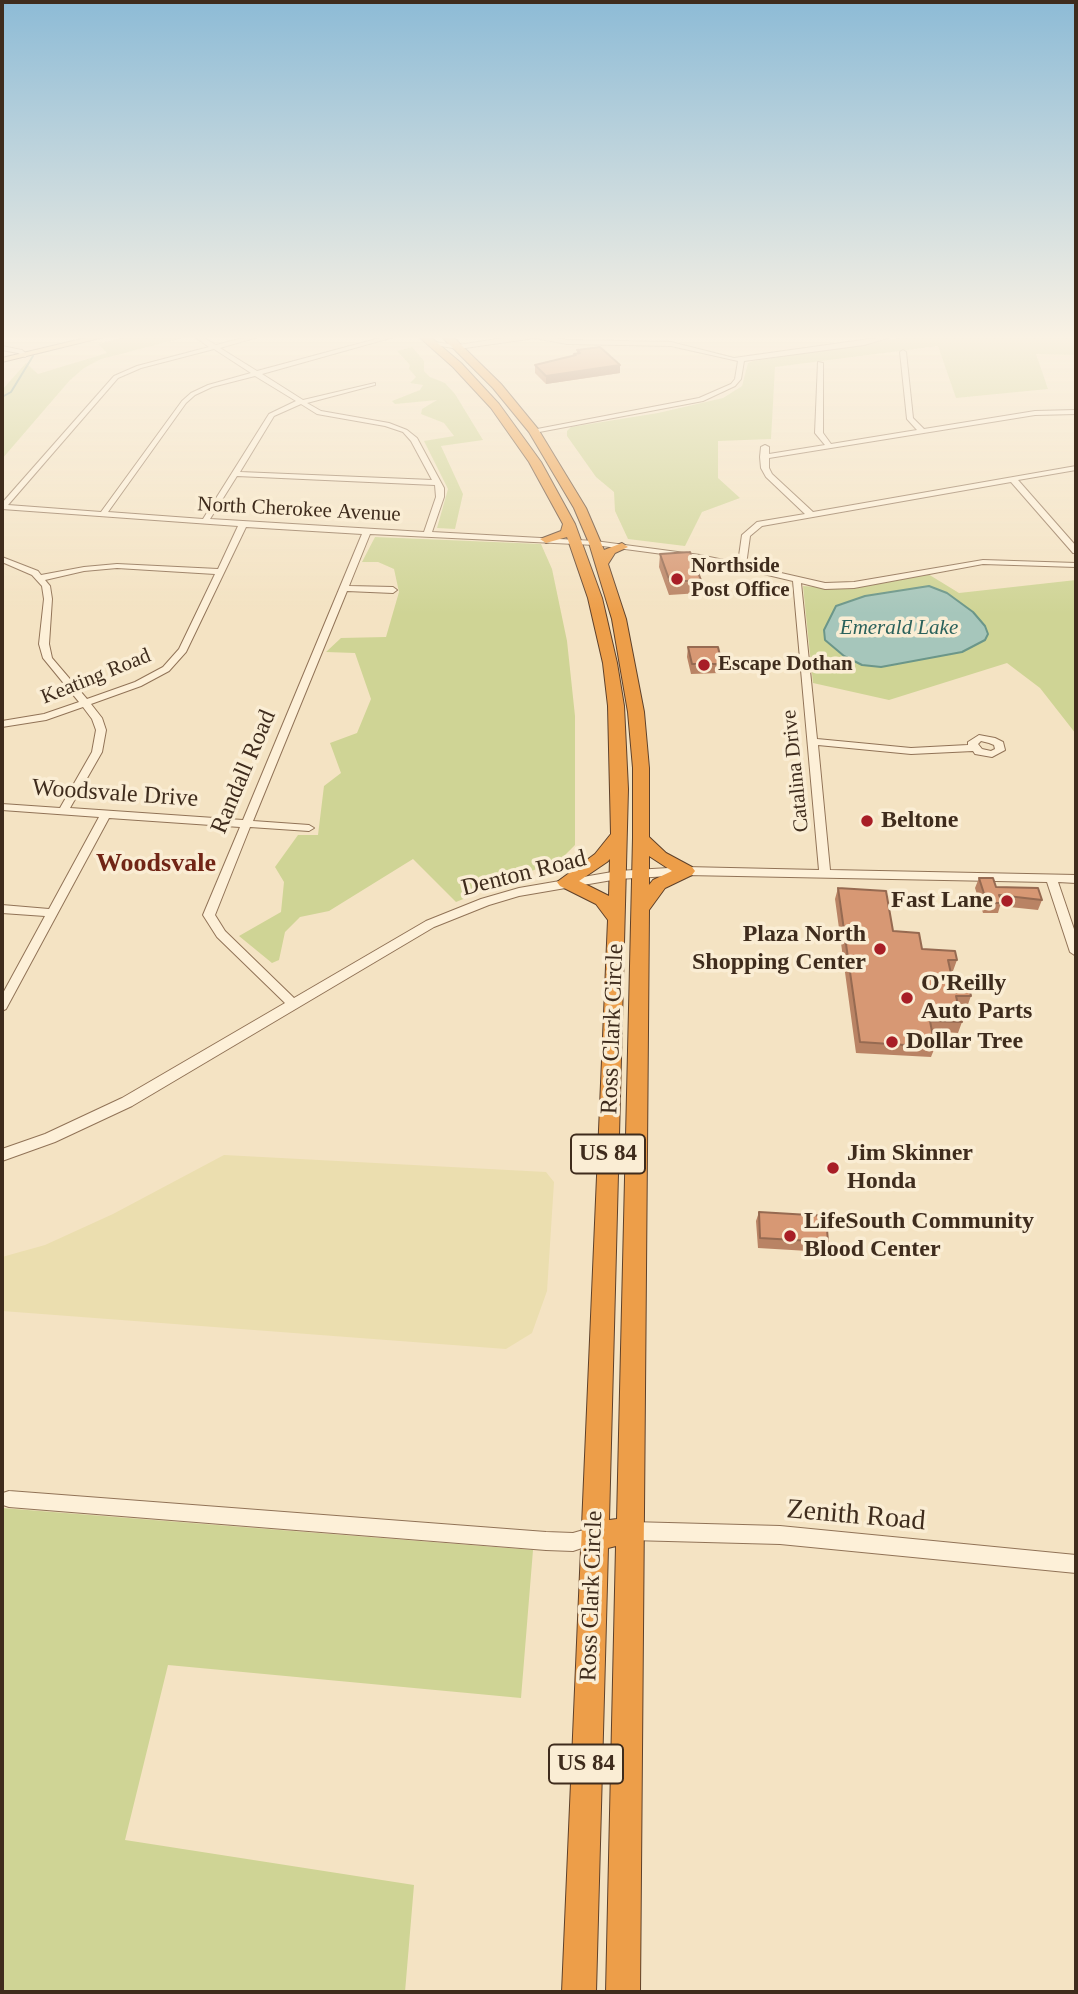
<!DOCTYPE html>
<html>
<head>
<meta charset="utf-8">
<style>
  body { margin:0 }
  #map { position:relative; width:1078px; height:1994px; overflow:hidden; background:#f4e3c3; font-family:"Times New Roman",serif }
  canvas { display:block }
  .frame { position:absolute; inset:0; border:4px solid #3f2c1d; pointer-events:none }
</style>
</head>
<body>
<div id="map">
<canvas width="1078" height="1994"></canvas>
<div class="frame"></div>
</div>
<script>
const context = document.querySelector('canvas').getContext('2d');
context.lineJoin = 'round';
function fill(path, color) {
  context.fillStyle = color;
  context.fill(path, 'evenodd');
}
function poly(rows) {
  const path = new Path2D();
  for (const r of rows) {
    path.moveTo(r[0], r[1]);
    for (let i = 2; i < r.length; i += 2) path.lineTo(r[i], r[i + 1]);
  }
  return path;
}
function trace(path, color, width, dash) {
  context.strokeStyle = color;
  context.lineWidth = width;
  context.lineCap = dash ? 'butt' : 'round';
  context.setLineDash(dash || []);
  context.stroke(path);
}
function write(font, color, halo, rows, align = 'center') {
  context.font = font + ' "Times New Roman",serif';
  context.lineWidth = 7;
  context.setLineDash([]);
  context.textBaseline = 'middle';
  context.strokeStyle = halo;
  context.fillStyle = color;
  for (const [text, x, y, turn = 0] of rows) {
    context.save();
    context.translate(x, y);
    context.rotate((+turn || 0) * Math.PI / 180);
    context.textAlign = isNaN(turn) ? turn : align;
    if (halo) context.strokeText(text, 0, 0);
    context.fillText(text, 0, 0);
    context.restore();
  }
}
fill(poly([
  [224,1155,546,1172,554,1182,547,1291,532,1333,506,1349,2,1311,2,1257,45,1245,113,1214]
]), '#ebdeaf');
fill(poly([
  [133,335,190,336,101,359,84,368,70,380,2,459,2,390,26,363,38,374,107,353,98,344],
  [919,335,1076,335,1076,355,1036,354,1048,389,956,398,938,346,775,367,771,439,718,441,718,478,740,498,702,512,685,546,628,539,615,511,614,492,596,477,567,436,567,431,571,427,658,413,723,398,742,386,748,363,753,361],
  [412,347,424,361,424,371,430,377,445,383,455,394,483,440,441,446,463,494,455,529,437,528,448,489,424,441,454,436,444,423,421,414,422,409,437,400,395,404,392,401,420,390,423,385,410,383,416,377,409,369,410,365,397,351],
  [375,537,541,544,552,569,567,641,575,716,575,845,561,859,456,902,413,859,329,911,300,917,285,932,279,960,272,963,239,936,281,912,284,882,275,867,298,835,318,835,324,786,341,773,330,743,357,733,371,699,355,653,326,652,341,638,386,637,399,592,394,569,378,562,362,562],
  [928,574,959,593,1076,580,1076,734,1040,688,1007,663,889,700,813,683,803,586,849,589],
  [2,1508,533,1550,521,1698,168,1665,125,1840,414,1885,405,1992,2,1992]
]), '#cfd495');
const water = poly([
  [929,586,947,593,973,612,985,626,988,634,985,640,962,652,881,667,862,665,844,656,825,640,824,630,836,606,865,596,929,586]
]);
fill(water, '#a6c6bb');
trace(water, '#6b9689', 2);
trace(poly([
  [2,397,11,392,33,356]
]), '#6b9689', 2);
const minor = poly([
  [192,335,199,335,216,345,255,335,265,335,220,348,257,371,391,335,401,335,262,374,303,400,375,383,375,385,307,403,321,411,389,423,407,430,417,438,444,488,444,497,432,532,595,541,700,555,738,563,742,535,757,522,805,514,766,477,761,468,760,457,761,447,765,445,769,447,769,454,825,445,815,433,818,362,823,363,823,433,831,444,917,430,907,419,900,352,903,350,906,352,913,418,924,429,1035,411,1076,410,1076,414,1035,415,769,458,769,468,772,474,813,512,1076,466,1076,470,1018,480,1076,546,1076,553,1073,553,1011,482,762,526,750,536,746,565,825,583,854,582,983,560,1076,563,1076,567,983,564,854,588,825,589,801,583,817,739,911,748,968,745,968,742,979,735,995,738,1003,742,1005,750,992,757,975,754,973,751,911,754,818,745,830,870,1076,875,1076,883,1058,882,1076,935,1076,956,1070,952,1047,882,686,875,618,879,519,896,489,905,434,927,132,1106,55,1142,2,1161,2,1149,45,1134,122,1098,285,1003,217,937,203,915,240,827,109,818,6,1009,2,1011,2,995,45,916,2,913,2,905,49,909,99,817,2,810,2,804,60,808,92,752,96,730,92,719,83,707,46,720,2,727,2,721,44,714,79,702,43,658,39,644,44,599,42,586,32,575,2,562,2,557,38,571,41,575,84,567,117,564,218,569,238,526,2,509,2,503,114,376,137,366,209,347,192,335],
  [214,349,251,373,208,385,191,393,182,401,101,512,8,505,118,378,141,368,214,349],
  [255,376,296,401,269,414,203,519,108,512,186,403,195,395,212,387,255,376],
  [301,404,317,414,385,426,403,432,411,441,432,480,240,472,274,416,301,404],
  [237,476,435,485,436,497,424,532,210,519,237,476],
  [246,527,362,534,243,820,70,808,102,752,106,730,102,718,91,704,141,686,169,671,186,652,246,527],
  [370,534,595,545,700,559,793,581,819,870,686,867,618,871,519,888,481,899,426,921,294,998,225,931,215,915,250,827,309,831,314,828,309,825,253,821,347,591,393,593,397,590,393,587,349,586,370,534],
  [117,568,215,574,179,649,163,667,135,682,87,699,52,658,49,644,52,599,50,586,45,580,84,571,117,568],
  [981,741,989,743,994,745,995,749,991,751,982,749,978,744,981,741],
  [524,335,538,335,567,340,671,342,734,358,898,335,864,345,744,361,741,379,735,386,703,401,534,433,530,431,532,430,699,398,731,384,735,379,738,361,671,346,567,344,535,338,458,349,430,344,433,342,458,345,524,335],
  [2,346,22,350,28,355,25,357,18,353,2,350,2,346],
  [9,1491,546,1532,573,1533,594,1527,600,1530,603,1536,600,1542,573,1551,546,1550,9,1507,3,1505,2,1502,3,1493,9,1491],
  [631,1522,780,1526,1076,1555,1076,1573,780,1544,631,1540,625,1537,622,1531,625,1525,631,1522]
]);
const major = poly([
  [98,335,112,335,2,362,2,358,98,335]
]);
const highway = poly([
  [417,335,428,335,461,363,499,404,541,462,575,524,602,598,617,663,624,706,628,789,609,1520,617,1519,633,838,633,768,628,712,612,619,589,543,574,508,529,432,493,388,440,335,451,335,501,384,538,429,586,508,604,550,622,543,628,547,615,553,608,564,626,619,644,712,649,768,649,837,666,853,692,867,695,871,692,875,665,888,649,910,640,1992,606,1992,616,1546,608,1548,596,1992,562,1992,608,920,596,904,560,886,557,882,595,854,611,834,608,706,603,663,588,598,567,537,546,543,540,539,561,531,563,524,529,462,491,408,453,367,417,335],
  [649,856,672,871,653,880,649,885,649,856],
  [610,859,609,896,579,881,607,862,610,859]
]);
trace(minor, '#917357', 2);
trace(major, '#5e412b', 2);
trace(highway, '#5e412b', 2);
fill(minor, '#fdf0d8');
fill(major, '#fbd797');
fill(highway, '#ed9e49');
fill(poly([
  [577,350,620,365,620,373,546,384,535,373,535,365,574,356,574,354,577,353],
  [660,554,701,580,700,593,669,595,659,567],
  [688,647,722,664,720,673,691,674,687,657],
  [979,878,996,887,1042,900,1038,910,1000,906,998,913,983,913,975,888],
  [838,888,893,931,922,949,957,960,953,971,951,971,952,978,971,996,967,1007,959,1006,962,1022,958,1033,932,1031,935,1047,931,1057,856,1053,835,899],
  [759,1212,828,1242,825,1252,758,1248,756,1221]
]), '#b98364');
fill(poly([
  [620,365,620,373,546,384,546,376]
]), '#966a51');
const building = poly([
  [600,347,620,365,546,376,535,365,576,355,574,354,580,353,577,350,600,347],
  [690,552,701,580,670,582,660,554,690,552],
  [688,647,718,647,722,664,692,664,688,647],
  [979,878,993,878,996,887,1038,888,1042,900,999,895,1002,903,987,903,979,878],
  [838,888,886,891,893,931,919,933,922,949,955,951,957,960,948,960,952,978,967,979,971,996,956,996,962,1022,930,1021,935,1047,860,1042,838,888],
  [759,1212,826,1216,828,1242,760,1238,759,1212]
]);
fill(building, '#d79874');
trace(building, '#966a51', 2);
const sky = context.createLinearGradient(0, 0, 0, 614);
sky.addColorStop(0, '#8dbbd6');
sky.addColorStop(0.55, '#faf2e4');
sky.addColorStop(1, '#faf2e400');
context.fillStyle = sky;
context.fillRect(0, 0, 1078, 614);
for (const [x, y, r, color] of [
  [677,579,7,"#a81e26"],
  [704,665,7,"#a81e26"],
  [867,821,7,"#a81e26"],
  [1007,901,7,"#a81e26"],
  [880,949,7,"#a81e26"],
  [907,998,7,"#a81e26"],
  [892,1042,7,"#a81e26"],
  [833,1168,7,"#a81e26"],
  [790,1236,7,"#a81e26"]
]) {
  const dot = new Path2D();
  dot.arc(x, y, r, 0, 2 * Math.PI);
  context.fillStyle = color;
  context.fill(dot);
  trace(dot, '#faedd4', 2.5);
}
write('21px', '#3f2c1d', '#faedd4', [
  ["North Cherokee Avenue",299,510,3],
  ["Keating Road",96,677,-22],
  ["Catalina Drive",796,771,-96]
]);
write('bold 21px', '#3f2c1d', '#faedd4', [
  ["Northside",691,567],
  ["Post Office",691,591],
  ["Escape Dothan",718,665]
], 'left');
write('italic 21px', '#2a615b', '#faedd4', [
  ["Emerald Lake",899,628]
]);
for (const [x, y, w] of [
  [608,1154,74],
  [586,1764,74]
]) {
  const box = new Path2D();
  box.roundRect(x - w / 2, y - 19.5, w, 39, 5);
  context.fillStyle = '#faedd4';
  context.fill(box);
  trace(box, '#3f2c1d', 2);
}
write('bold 23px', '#3f2c1d', null, [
  ["US 84",608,1154],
  ["US 84",586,1764]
]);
write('24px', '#3f2c1d', '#faedd4', [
  ["Randall Road",244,772,-67],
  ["Woodsvale Drive",115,794,4],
  ["Denton Road",524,874,-14],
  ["Ross Clark Circle",613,1029,-88],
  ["Ross Clark Circle",592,1596,-88]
]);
write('bold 24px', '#3f2c1d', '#faedd4', [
  ["Beltone",881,821],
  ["Fast Lane",993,901,"right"],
  ["Plaza North",866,935,"right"],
  ["Shopping Center",866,963,"right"],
  ["O'Reilly",921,984],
  ["Auto Parts",921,1012],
  ["Dollar Tree",906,1042],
  ["Jim Skinner",847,1154],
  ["Honda",847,1182],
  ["LifeSouth Community",804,1222],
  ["Blood Center",804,1250]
], 'left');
write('bold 26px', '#712516', '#faedd4', [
  ["Woodsvale",156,864]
]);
write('28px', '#3f2c1d', '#faedd4', [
  ["Zenith Road",856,1516,5]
]);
</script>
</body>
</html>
